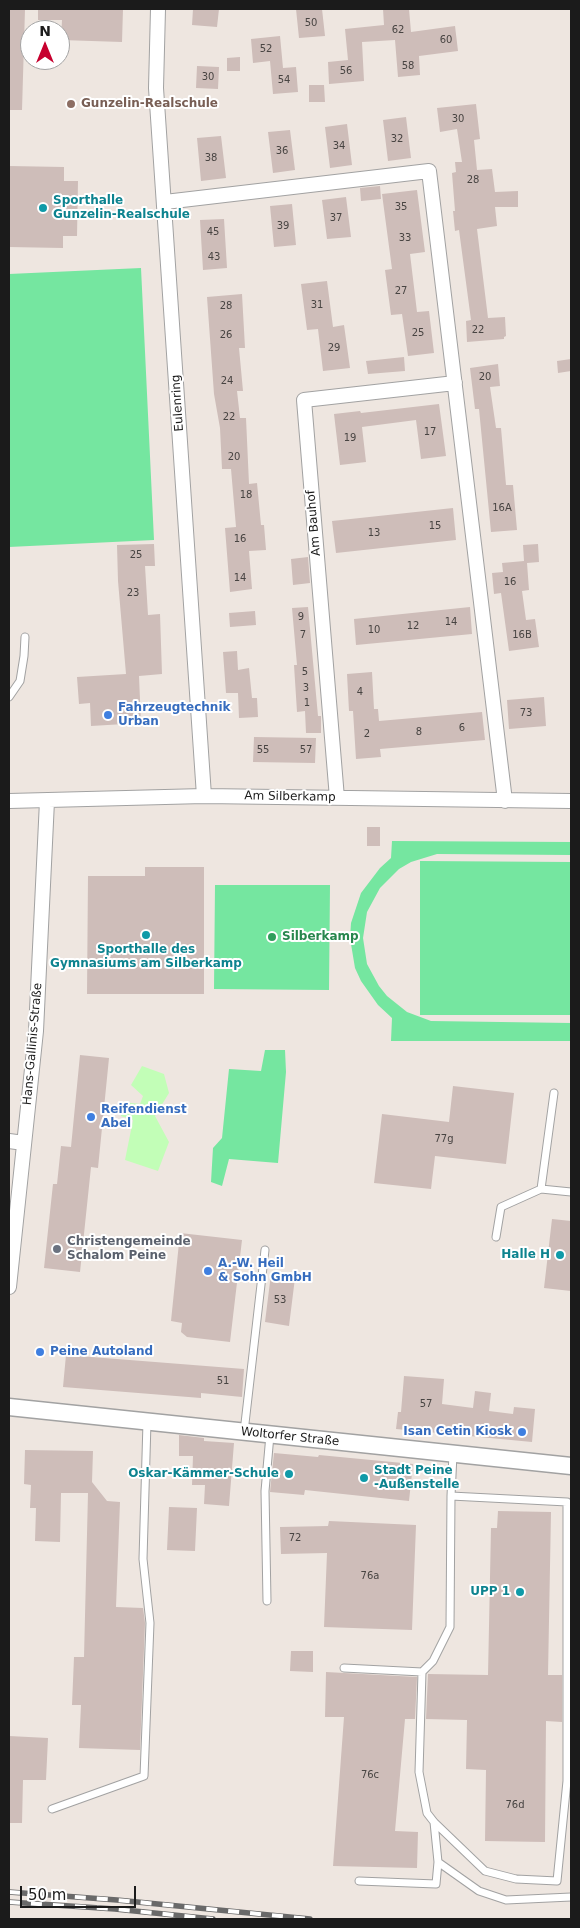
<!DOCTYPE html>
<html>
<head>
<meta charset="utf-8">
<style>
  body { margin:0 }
  #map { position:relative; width:580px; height:1928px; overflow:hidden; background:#eee6e0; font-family:"DejaVu Sans",sans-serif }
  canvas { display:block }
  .frame { position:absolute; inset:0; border:10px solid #1b1b1b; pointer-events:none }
  .north { position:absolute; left:20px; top:20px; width:50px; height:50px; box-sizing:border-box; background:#fff; border:1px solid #a4a4a4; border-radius:50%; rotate:0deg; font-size:14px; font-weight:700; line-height:20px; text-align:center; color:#1b1b1b }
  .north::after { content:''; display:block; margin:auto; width:18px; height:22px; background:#c7002e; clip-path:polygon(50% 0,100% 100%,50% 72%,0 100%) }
  .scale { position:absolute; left:20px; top:1886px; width:116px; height:22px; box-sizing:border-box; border:2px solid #1b1b1b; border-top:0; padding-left:6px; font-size:15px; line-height:18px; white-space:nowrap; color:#1b1b1b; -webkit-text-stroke:4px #fff; paint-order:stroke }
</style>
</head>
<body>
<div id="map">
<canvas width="580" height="1928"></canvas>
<div class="frame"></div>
<div class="north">N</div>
<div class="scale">50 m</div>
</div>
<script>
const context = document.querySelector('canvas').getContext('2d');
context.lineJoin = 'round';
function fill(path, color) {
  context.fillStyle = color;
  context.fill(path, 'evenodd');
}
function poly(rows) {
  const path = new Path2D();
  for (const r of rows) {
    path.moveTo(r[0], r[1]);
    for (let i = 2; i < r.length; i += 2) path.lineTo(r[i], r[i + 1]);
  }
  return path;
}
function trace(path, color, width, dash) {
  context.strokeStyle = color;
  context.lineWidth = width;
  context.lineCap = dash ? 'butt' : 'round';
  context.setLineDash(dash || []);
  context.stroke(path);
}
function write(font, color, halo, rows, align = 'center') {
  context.font = font + ' "DejaVu Sans",sans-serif';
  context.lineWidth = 4;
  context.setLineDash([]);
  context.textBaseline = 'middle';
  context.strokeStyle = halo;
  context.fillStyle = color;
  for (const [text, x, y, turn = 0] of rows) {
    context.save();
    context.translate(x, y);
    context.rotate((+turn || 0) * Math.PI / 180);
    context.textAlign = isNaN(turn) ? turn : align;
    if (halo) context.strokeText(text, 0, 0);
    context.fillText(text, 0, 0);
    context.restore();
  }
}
fill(poly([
  [142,1066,164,1074,169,1093,155,1116,169,1142,158,1171,125,1160,133,1120,121,1116,122,1102,140,1104,143,1096,131,1085]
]), '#c2feb7');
fill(poly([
  [141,268,154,540,9,547,9,274],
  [392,841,571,842,571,855,437,854,411,862,399,869,380,888,367,912,363,938,367,964,379,986,387,996,407,1012,431,1021,571,1023,571,1041,391,1041,392,1018,378,1005,361,981,355,968,350,938,351,923,361,893,380,868,391,858],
  [420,861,571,862,571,1015,420,1015],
  [215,885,330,885,329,990,214,989],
  [265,1050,285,1050,286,1072,278,1163,229,1159,222,1186,211,1182,213,1148,222,1138,229,1069,261,1071]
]), '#75e6a0');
fill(poly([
  [9,9,25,9,22,110,9,110],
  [38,9,123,9,122,42,61,40,62,20,38,20],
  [193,9,219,9,217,27,192,25],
  [296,9,322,9,325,36,299,38],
  [383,9,409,9,411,32,455,26,458,51,419,56,420,75,398,77,395,40,362,42,364,81,329,84,328,62,348,60,345,29,384,25],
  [280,36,283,68,296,67,298,92,273,94,270,61,253,63,251,39],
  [240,57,240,71,227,71,227,58],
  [197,66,219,67,218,89,196,88],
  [309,85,324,85,325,102,309,102],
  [476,104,480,139,474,140,477,170,492,169,495,192,518,191,518,207,495,207,497,226,477,229,488,318,505,317,506,336,504,337,504,339,467,342,466,321,471,320,459,230,455,231,453,211,455,211,452,173,456,172,455,162,462,162,457,129,440,132,437,108],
  [406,117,411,158,388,161,383,120],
  [347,124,352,165,330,168,325,127],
  [290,130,295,170,273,173,268,132],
  [221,136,226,178,201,181,197,138],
  [9,166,64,167,64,181,78,181,77,236,63,236,63,248,9,247],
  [380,186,381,199,361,201,360,188],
  [417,190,425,252,410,254,417,312,429,311,434,353,408,356,402,314,391,315,385,270,392,269,382,194],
  [346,197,351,237,327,239,322,200],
  [292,204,296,245,274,247,270,206],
  [224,219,227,268,203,270,200,220],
  [327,281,333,327,344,325,350,368,323,371,318,329,307,330,301,284],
  [242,294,245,348,239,348,243,391,237,391,240,418,246,418,249,484,257,483,261,525,264,525,266,550,249,551,252,589,230,592,225,528,236,527,231,469,222,469,220,428,214,394,207,297],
  [404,357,405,371,368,374,366,361],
  [571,359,571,371,558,373,557,361],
  [498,364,500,386,490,387,496,428,501,428,506,485,513,485,517,530,491,532,479,409,475,409,470,368],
  [439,404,446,456,421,459,416,420,362,427,366,462,340,465,334,414,360,411,361,413],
  [453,508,456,540,336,553,332,521],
  [154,544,155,566,145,566,148,615,160,614,162,674,139,676,141,723,91,726,90,703,79,704,77,677,126,674,118,581,117,545],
  [538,544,539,562,527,563,529,590,522,591,526,620,535,619,539,647,509,651,501,593,494,594,492,573,503,572,502,563,524,561,523,545],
  [308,557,310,583,293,585,291,559],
  [308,607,318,716,321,716,321,733,306,733,305,711,297,712,294,665,297,665,292,608],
  [470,607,472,634,356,645,354,619],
  [255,611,256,625,230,627,229,613],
  [237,651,238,670,249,668,252,698,257,698,258,717,239,718,238,693,226,693,223,652],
  [372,672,374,709,378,709,379,721,482,712,485,740,380,749,381,757,356,759,353,711,349,711,347,674],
  [544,697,546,726,509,729,507,700],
  [254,737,316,738,315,763,253,762],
  [367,827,380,827,380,846,367,846],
  [145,867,204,867,204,994,87,994,88,876,145,876],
  [80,1055,109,1058,98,1168,91,1167,80,1272,44,1268,53,1184,57,1184,61,1146,71,1147],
  [453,1086,514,1093,506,1164,435,1156,431,1189,374,1183,382,1114,449,1122],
  [552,1219,571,1221,571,1291,544,1288],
  [180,1233,242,1240,230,1342,187,1337,181,1332,182,1323,171,1321],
  [271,1274,295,1278,289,1326,265,1322],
  [66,1355,244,1369,242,1397,201,1393,201,1398,63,1387],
  [404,1376,444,1379,442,1404,473,1408,475,1391,491,1393,489,1411,513,1414,514,1407,535,1409,532,1442,396,1429,398,1412,401,1412],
  [179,1435,204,1438,204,1441,234,1443,229,1506,204,1504,205,1485,192,1485,193,1456,179,1456],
  [25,1450,93,1451,92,1482,107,1501,120,1502,116,1607,143,1608,145,1623,140,1750,79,1748,81,1705,72,1705,74,1657,84,1657,88,1493,61,1493,60,1542,35,1541,36,1508,30,1508,31,1485,24,1484],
  [274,1453,318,1457,319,1455,413,1464,409,1501,305,1490,304,1495,270,1492],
  [169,1507,197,1508,195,1551,167,1550],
  [498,1511,551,1512,548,1675,562,1675,562,1722,546,1721,545,1842,485,1841,486,1770,466,1769,467,1720,426,1719,428,1674,488,1675,491,1528,497,1528],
  [329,1521,416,1525,412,1630,324,1627,327,1553,281,1554,280,1527,328,1526],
  [291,1651,313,1651,313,1672,290,1671],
  [326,1672,417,1677,415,1719,405,1719,395,1831,418,1832,417,1868,333,1866,344,1717,325,1717],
  [9,1736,48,1738,46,1780,23,1780,22,1823,9,1823]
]), '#cebdb9');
const service = poly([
  [9,697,20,681,24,656,25,637],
  [541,1189,554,1093],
  [496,1237,501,1207,541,1189,571,1192],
  [244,1432,265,1250],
  [451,1496,567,1502,567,1781,557,1881,516,1879,485,1871,434,1822,427,1813,419,1772,422,1672,433,1661,450,1627,451,1496,453,1454],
  [267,1601,265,1491,270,1435],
  [344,1668,422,1672],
  [52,1809,144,1776,150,1623,143,1559,147,1422],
  [434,1822,438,1862,479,1891,506,1900,571,1897],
  [359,1881,436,1884,438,1862]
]);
const minor = poly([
  [158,9,156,88,204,796],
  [165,202,429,171,505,801],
  [337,798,304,400,455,383],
  [9,801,204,796,571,801],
  [9,1141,24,1143],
  [9,1287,36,1031,47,801]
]);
const tertiary = poly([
  [9,1407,571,1466]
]);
trace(service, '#a2a2a2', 9);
trace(minor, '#a2a2a2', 16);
trace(tertiary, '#a2a2a2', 19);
trace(service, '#fff', 7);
trace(minor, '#fff', 14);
trace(tertiary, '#fff', 16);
const rail = poly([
  [9,1892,117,1900,310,1919],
  [9,1902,115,1909,213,1919]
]);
trace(rail, '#696969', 5.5);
trace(rail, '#fff', 4, [11]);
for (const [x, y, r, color] of [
  [71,104,5,"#8d6e63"],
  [43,208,5,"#0f9aa8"],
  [108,715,5,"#3f7fe0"],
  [146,935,5,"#0f9aa8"],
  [272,937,5,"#2e9e5b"],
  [91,1117,5,"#3f7fe0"],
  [57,1249,5,"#6b7280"],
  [560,1255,5,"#0f9aa8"],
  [208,1271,5,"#3f7fe0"],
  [40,1352,5,"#3f7fe0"],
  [522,1432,5,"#3f7fe0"],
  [289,1474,5,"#0f9aa8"],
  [364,1478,5,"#0f9aa8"],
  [520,1592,5,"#0f9aa8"]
]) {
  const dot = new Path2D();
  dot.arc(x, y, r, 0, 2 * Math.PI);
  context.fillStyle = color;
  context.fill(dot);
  trace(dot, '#fff', 2);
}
write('10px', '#484442', null, [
  ["50",311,23],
  ["62",398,30],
  ["60",446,40],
  ["52",266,49],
  ["58",408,66],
  ["56",346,71],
  ["30",208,77],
  ["54",284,80],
  ["30",458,119],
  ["32",397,139],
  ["34",339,146],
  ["36",282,151],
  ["38",211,158],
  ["28",473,180],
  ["35",401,207],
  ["37",336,218],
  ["39",283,226],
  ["45",213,232],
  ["33",405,238],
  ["43",214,257],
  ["27",401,291],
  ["31",317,305],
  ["28",226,306],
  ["22",478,330],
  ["25",418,333],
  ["26",226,335],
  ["29",334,348],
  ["20",485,377],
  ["24",227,381],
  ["22",229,417],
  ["17",430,432],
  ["19",350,438],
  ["20",234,457],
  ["18",246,495],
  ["16A",502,508],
  ["15",435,526],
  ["13",374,533],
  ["16",240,539],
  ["25",136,555],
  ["14",240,578],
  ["16",510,582],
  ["23",133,593],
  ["9",301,617],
  ["14",451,622],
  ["12",413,626],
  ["10",374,630],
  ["7",303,635],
  ["16B",522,635],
  ["5",305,672],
  ["3",306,688],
  ["4",360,692],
  ["1",307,703],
  ["73",526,713],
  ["6",462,728],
  ["8",419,732],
  ["2",367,734],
  ["55",263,750],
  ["57",306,750],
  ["77g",444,1139],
  ["53",280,1300],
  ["51",223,1381],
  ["57",426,1404],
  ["72",295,1538],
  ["76a",370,1576],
  ["76c",370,1775],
  ["76d",515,1805]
]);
write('bold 12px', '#785e54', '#fff', [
  ["Gunzelin-Realschule",81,104]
], 'left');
write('bold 12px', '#0d838f', '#fff', [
  ["Sporthalle",53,201,"left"],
  ["Gunzelin-Realschule",53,215,"left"],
  ["Sporthalle des",146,950,"center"],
  ["Gymnasiums am Silberkamp",146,964,"center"],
  ["Halle H",550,1255],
  ["Stadt Peine",374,1471,"left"],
  ["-Außenstelle",374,1485,"left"],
  ["Oskar-Kämmer-Schule",279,1474],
  ["UPP 1",510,1592]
], 'right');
write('12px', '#1b1b1b', '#fff', [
  ["Eulenring",178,403,-94],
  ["Am Bauhof",314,523,-95],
  ["Am Silberkamp",290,797,1],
  ["Hans-Gallinis-Straße",33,1044,-85],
  ["Woltorfer Straße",290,1437,6]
]);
write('bold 12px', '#366cbe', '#fff', [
  ["Fahrzeugtechnik",118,708],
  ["Urban",118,722],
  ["Reifendienst",101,1110],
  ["Abel",101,1124],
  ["A.-W. Heil",218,1264],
  ["& Sohn GmbH",218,1278],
  ["Peine Autoland",50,1352],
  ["Isan Cetin Kiosk",512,1432,"right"]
], 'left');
write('bold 12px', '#27864d', '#fff', [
  ["Silberkamp",282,937]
], 'left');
write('bold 12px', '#5b616d', '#fff', [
  ["Christengemeinde",67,1242],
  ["Schalom Peine",67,1256]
], 'left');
</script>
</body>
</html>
